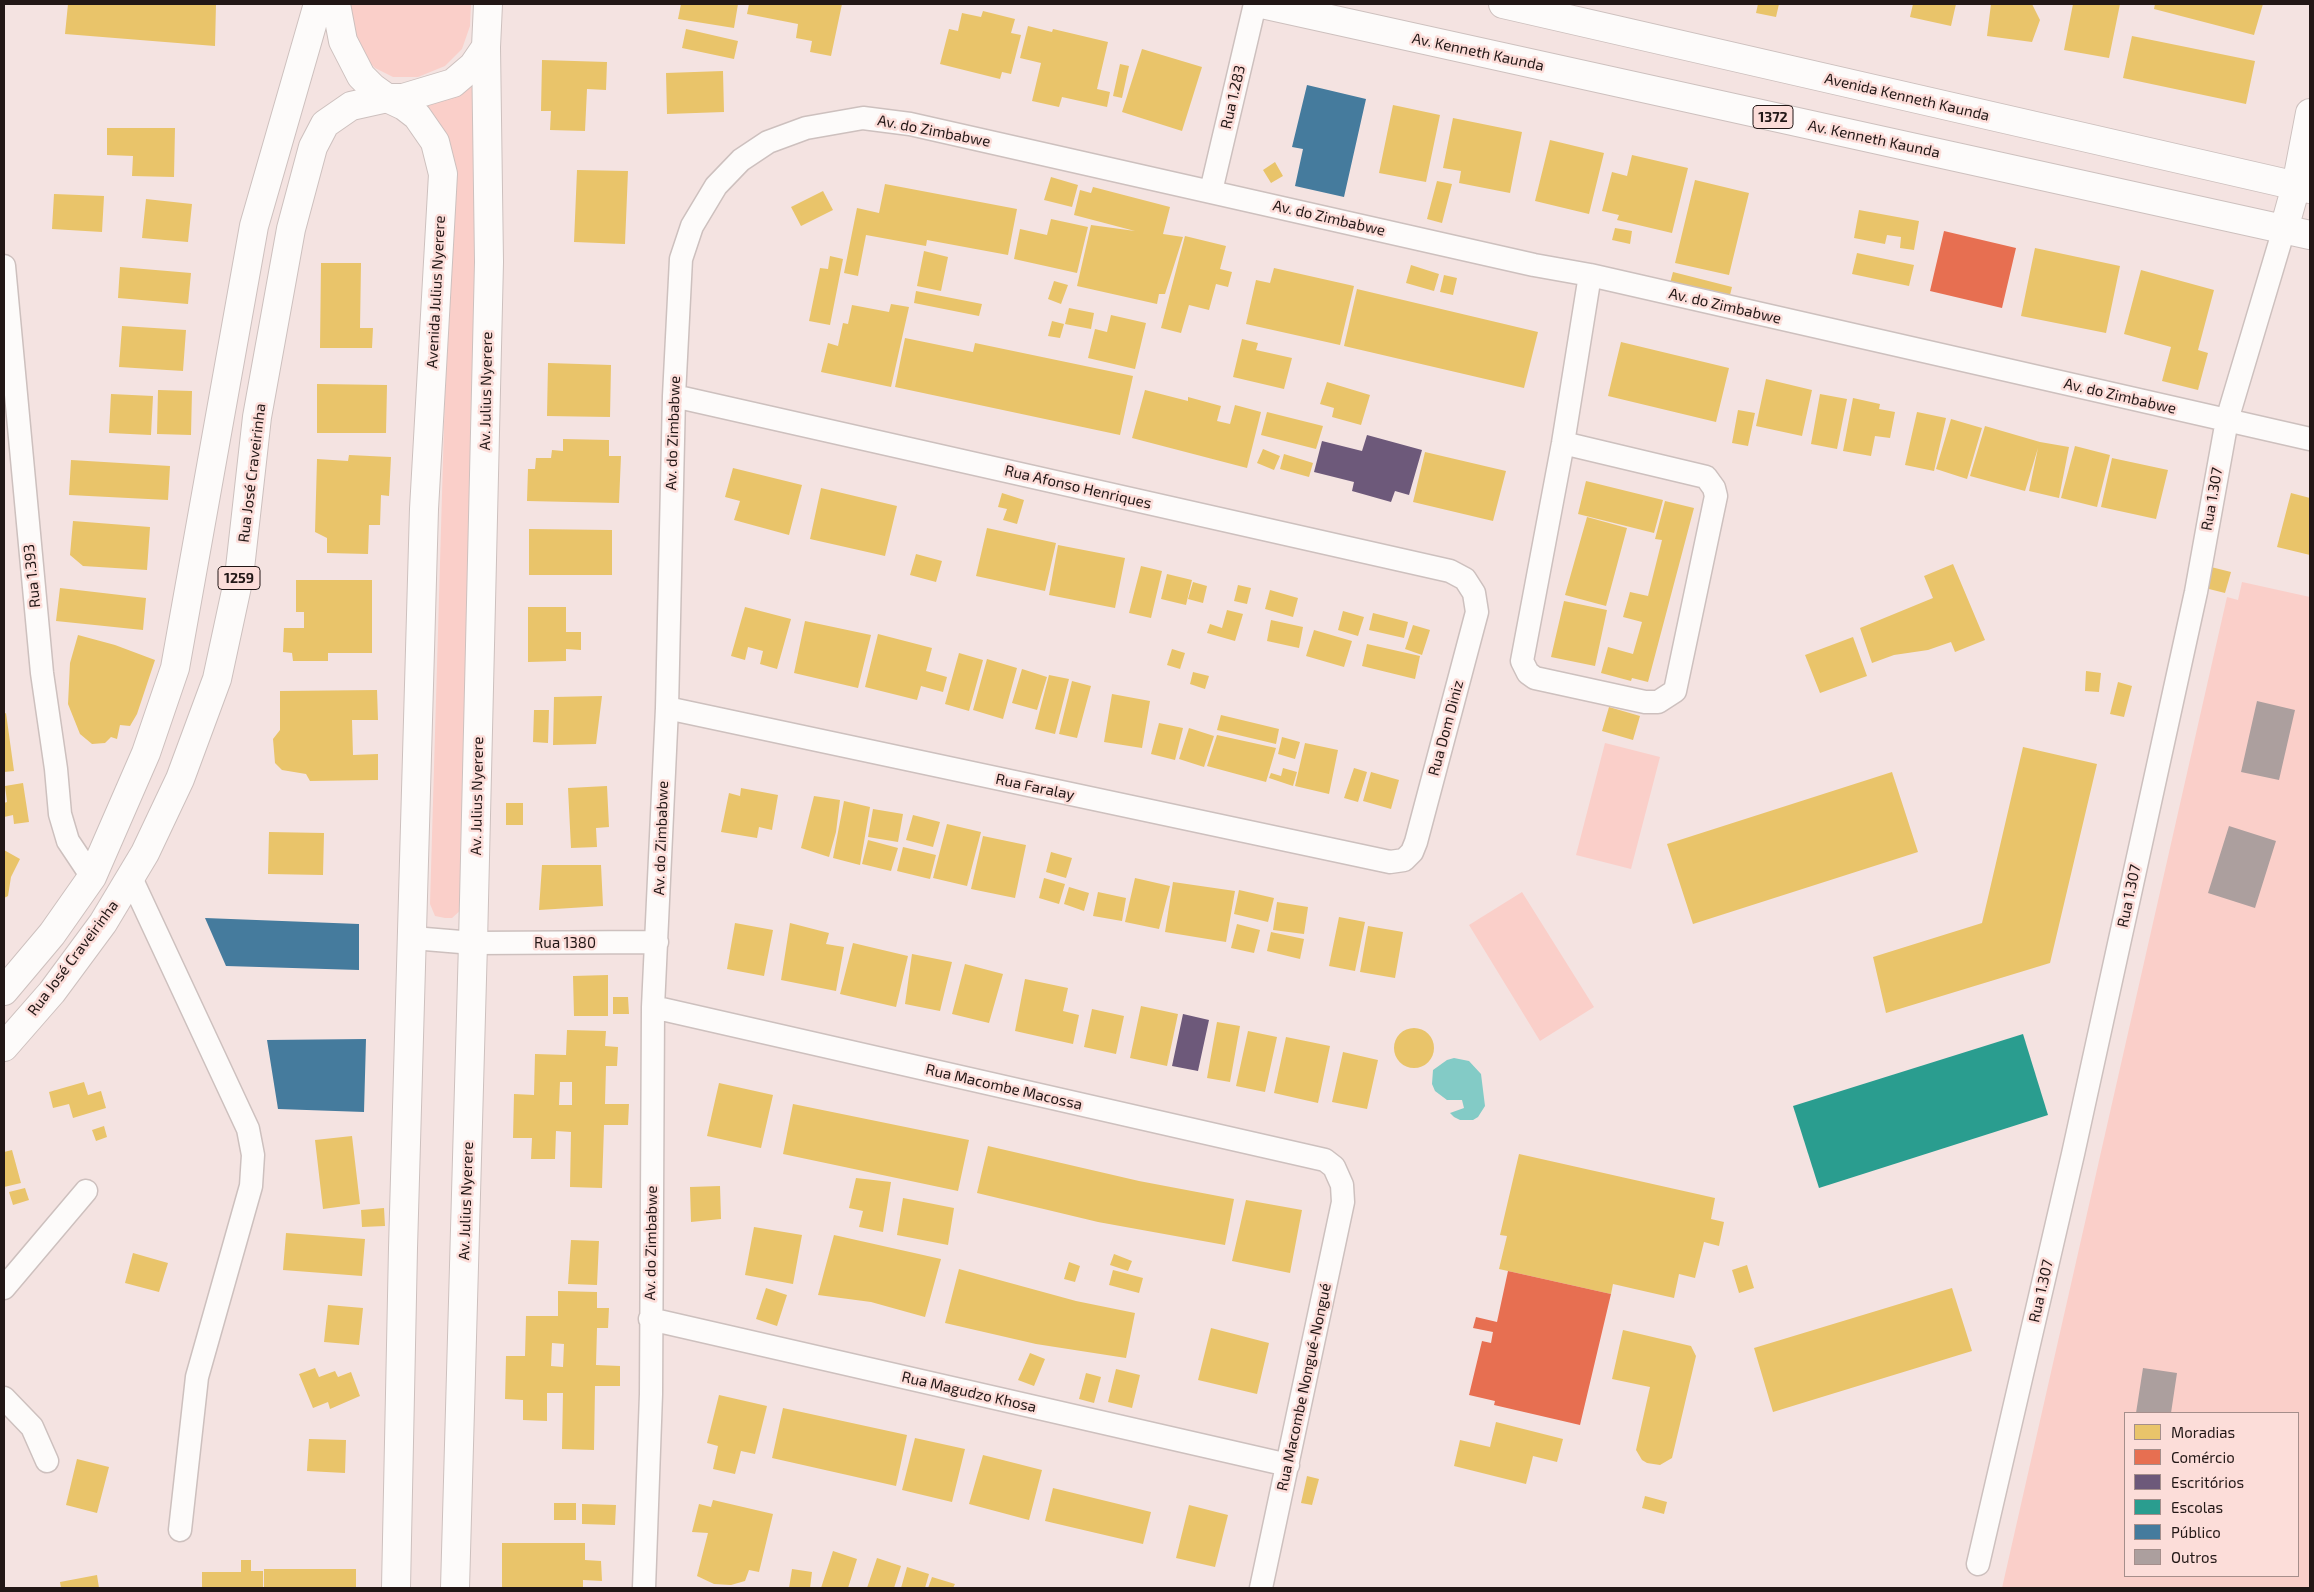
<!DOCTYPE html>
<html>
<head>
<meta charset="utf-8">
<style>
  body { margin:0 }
  #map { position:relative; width:2314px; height:1592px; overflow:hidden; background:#f4e3e1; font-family:"Exo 2",sans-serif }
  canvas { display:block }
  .frame { position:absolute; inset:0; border:5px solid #221716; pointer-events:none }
  .legend { position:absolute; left:2124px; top:1412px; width:175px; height:165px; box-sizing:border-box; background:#fcddd9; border:1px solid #a58e8b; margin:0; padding:6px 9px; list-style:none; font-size:15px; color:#221716 }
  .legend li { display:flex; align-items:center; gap:10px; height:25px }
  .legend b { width:25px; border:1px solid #a58e8b }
</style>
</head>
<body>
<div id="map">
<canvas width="2314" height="1592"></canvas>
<div class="frame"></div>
<ul class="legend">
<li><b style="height:14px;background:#e9c46a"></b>Moradias</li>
<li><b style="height:14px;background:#e76f51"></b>Comércio</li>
<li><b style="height:14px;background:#6d597a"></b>Escritórios</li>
<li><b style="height:14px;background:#2a9d8f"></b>Escolas</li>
<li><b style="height:14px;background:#457b9d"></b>Público</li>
<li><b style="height:14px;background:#ac9f9e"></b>Outros</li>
</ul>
</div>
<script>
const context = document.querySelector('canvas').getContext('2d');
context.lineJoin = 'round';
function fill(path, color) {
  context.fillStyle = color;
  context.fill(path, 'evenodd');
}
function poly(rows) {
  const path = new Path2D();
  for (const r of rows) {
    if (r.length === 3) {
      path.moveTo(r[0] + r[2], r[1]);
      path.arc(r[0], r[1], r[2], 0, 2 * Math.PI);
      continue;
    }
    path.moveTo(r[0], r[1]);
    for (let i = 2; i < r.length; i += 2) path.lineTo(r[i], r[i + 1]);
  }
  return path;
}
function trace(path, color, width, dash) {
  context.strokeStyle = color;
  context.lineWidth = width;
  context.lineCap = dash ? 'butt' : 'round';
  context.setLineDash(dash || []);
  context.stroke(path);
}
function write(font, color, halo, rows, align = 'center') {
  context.font = font + ' "Exo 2",sans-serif';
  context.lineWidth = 5;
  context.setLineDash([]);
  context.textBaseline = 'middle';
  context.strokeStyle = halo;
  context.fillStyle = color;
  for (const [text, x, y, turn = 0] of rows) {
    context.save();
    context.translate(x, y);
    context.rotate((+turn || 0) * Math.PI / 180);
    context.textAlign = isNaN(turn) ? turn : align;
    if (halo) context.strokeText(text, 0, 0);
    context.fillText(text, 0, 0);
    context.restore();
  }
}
fill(poly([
  [349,4,471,4,470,26,462,49,445,66,418,77,393,77,375,68,358,51],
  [479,80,462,909,452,918,445,918,435,916,430,904,452,153,445,132,432,115,426,103],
  [2242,582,2310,597,2310,1588,2002,1588,2227,597,2238,600],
  [2125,1413,2298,1413,2298,1576,2125,1576],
  [1605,743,1660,757,1631,869,1576,855],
  [1522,892,1594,1007,1540,1041,1469,925]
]), '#facfc9');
fill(poly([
  [1454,1058,1469,1061,1481,1074,1485,1106,1478,1117,1473,1120,1460,1120,1454,1117,1450,1113,1464,1108,1462,1100,1447,1100,1435,1091,1432,1084,1433,1070,1447,1060]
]), '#83cbc6');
fill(poly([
  [68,4,216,4,215,46,65,34],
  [681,4,738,4,734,28,678,19],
  [749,4,842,4,831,56,810,52,812,41,796,38,798,24,747,14],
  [1758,4,1779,4,1776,17,1756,13],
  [1913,4,1956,4,1951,26,1910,17],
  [1991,4,2032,4,2040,20,2032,42,1987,36],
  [2073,4,2120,4,2109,58,2064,50],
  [2155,4,2263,4,2254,35,2154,9],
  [983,11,1015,19,1011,33,1021,35,1011,74,1002,72,1000,79,940,64,949,29,958,31,962,13,981,17],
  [1028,26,1052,32,1053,29,1108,42,1097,89,1110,92,1107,107,1062,97,1059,107,1032,101,1041,63,1020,58],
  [686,29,738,41,734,59,682,48],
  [2132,36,2255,61,2246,104,2123,78],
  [1142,49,1202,67,1182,131,1122,112],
  [542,60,607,62,606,90,587,89,585,131,550,130,551,111,541,111],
  [1120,64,1129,66,1122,98,1113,96],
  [723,71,724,112,667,114,666,73],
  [1393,105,1440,115,1426,182,1379,173],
  [1453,118,1522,132,1510,193,1459,183,1461,171,1443,168],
  [107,128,175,128,174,177,132,176,133,156,107,155],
  [1550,140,1604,153,1589,214,1535,201],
  [1632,155,1688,168,1672,233,1617,220,1619,215,1602,211,1612,172,1627,176],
  [1275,162,1283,176,1271,183,1263,170],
  [577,170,628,171,625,244,574,242],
  [1051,177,1078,185,1072,207,1044,200],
  [1695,180,1749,193,1729,275,1675,263],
  [1437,181,1452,184,1442,223,1427,219],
  [885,184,1017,209,1008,255,927,240,926,246,866,235,858,276,844,273,857,208,879,213],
  [1093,187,1170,207,1163,234,1183,237,1165,294,1159,294,1157,304,1077,286,1091,225,1135,231,1074,215,1080,190,1091,193],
  [823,191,833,210,801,226,791,207],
  [54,194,104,196,102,232,52,229],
  [146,199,192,204,188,242,142,238],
  [1859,210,1919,221,1914,250,1900,248,1901,237,1887,235,1885,244,1854,238],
  [1051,219,1088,227,1077,273,1014,259,1020,229,1047,235],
  [1615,228,1632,231,1630,244,1612,240],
  [1185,236,1226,246,1220,269,1232,272,1228,287,1216,284,1209,310,1189,305,1181,333,1161,328],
  [2035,248,2120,266,2106,333,2021,316],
  [924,251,948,257,941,291,917,286],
  [1857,253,1914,265,1909,286,1852,274],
  [830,256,843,259,830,325,809,321,820,268,828,269],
  [321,263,361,263,360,328,373,328,372,348,320,348],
  [1411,265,1439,274,1434,291,1406,283],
  [120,267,191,273,188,304,118,298],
  [1274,268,1354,286,1340,345,1246,324,1256,280,1270,283],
  [2141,270,2214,290,2198,350,2208,353,2198,390,2162,381,2171,347,2124,334],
  [1673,272,1732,287,1729,299,1670,283],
  [1444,275,1457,278,1453,295,1440,292],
  [1054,281,1068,285,1061,304,1048,299],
  [1357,289,1538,332,1524,388,1344,346],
  [916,291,982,304,979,316,914,303],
  [891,304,909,307,891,387,821,372,828,343,838,346,843,323,848,324,852,305,889,312],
  [1069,308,1094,313,1091,329,1065,324],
  [1111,315,1146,323,1135,369,1088,358,1095,329,1107,332],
  [1052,321,1064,324,1060,338,1048,336],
  [122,326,186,330,183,371,119,367],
  [905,338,973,352,975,343,1133,376,1120,435,895,387],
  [1242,339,1258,343,1256,350,1292,358,1284,389,1233,377],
  [1621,342,1729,368,1716,422,1608,396],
  [548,363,611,365,610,417,547,416],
  [1766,379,1812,390,1802,436,1756,426],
  [1327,382,1370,395,1361,425,1332,417,1334,408,1320,404],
  [317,384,387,385,386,433,317,433],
  [158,390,192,391,191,435,157,434],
  [1145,390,1188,401,1188,397,1221,406,1217,421,1230,424,1235,405,1261,412,1247,468,1132,438],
  [111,394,153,396,151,435,109,433],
  [1820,394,1847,399,1837,449,1811,444],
  [1853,398,1880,404,1879,409,1895,412,1890,438,1875,436,1871,456,1843,451],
  [1738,410,1755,413,1748,446,1732,443],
  [1267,412,1323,426,1316,449,1261,435],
  [1917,412,1946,418,1934,471,1905,465],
  [1951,419,1982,428,1967,479,1936,469],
  [1985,426,2040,442,2069,447,2059,498,2029,491,2038,448,2025,491,1970,476],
  [563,439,609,440,609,456,621,456,619,503,527,501,528,469,535,469,536,458,551,458,552,450,563,451],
  [2075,446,2110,455,2097,507,2061,498],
  [1263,449,1280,456,1274,470,1257,463],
  [1425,452,1506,471,1493,521,1413,502],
  [1284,454,1313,463,1309,477,1280,469],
  [349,455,391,457,389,496,381,495,380,525,369,525,368,554,327,553,327,538,315,532,317,459,348,461],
  [2112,458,2168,470,2156,519,2101,507],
  [71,460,170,466,168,500,69,495],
  [733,468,802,485,789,535,734,520,740,501,725,497],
  [1586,481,1663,500,1654,533,1578,514],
  [821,488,897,506,885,556,810,539],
  [1002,493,1024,500,1017,524,1003,520,1007,509,998,507],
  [2291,493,2310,498,2310,555,2277,547],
  [1665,501,1694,508,1648,682,1632,678,1631,681,1601,673,1608,647,1633,654,1642,622,1623,617,1630,592,1648,596,1662,540,1655,539],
  [1587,517,1627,528,1606,606,1565,595],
  [73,521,150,527,147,570,83,566,70,555],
  [987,528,1056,543,1045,591,976,576],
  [529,529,612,530,612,575,529,575],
  [1058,545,1125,558,1115,608,1049,595],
  [916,554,942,561,936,582,910,575],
  [1953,564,1985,640,1955,652,1951,642,1928,650,1894,655,1872,663,1860,628,1933,598,1924,576],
  [1141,566,1162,571,1151,618,1129,613],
  [2211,567,2231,572,2225,593,2205,588],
  [1167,574,1192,580,1186,605,1161,599],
  [296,580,372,580,372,653,328,653,328,661,293,661,292,653,283,652,284,628,304,628,304,612,296,612],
  [1193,582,1207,586,1203,603,1188,599],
  [1238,585,1251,588,1247,604,1234,601],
  [60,588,146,598,143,630,56,621],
  [1270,590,1298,598,1293,617,1265,609],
  [1564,601,1607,610,1595,666,1551,657],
  [528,607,566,607,566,632,581,632,581,650,566,649,566,661,528,662],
  [745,607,791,619,777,669,760,664,763,651,748,647,745,660,731,656],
  [1227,610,1243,614,1235,641,1207,633,1210,624,1222,628],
  [1343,611,1364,617,1358,636,1338,630],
  [1373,613,1408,622,1404,638,1369,630],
  [1271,620,1303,627,1299,648,1267,641],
  [805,621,871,635,858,688,794,673],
  [1413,625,1430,630,1422,655,1405,649],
  [1314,630,1352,641,1344,667,1306,656],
  [878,634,932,648,926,671,947,677,943,692,921,686,917,700,865,687],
  [78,635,115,645,155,660,137,714,130,726,120,725,117,739,111,737,105,743,92,744,80,734,68,704,70,663],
  [1853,637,1867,676,1820,693,1805,655],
  [1367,644,1420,656,1415,679,1362,666],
  [1172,649,1185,653,1180,669,1167,665],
  [959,653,983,660,969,711,945,704],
  [987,659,1017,668,1003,719,973,710],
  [1022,669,1047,677,1037,710,1012,703],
  [2086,671,2101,673,2099,692,2085,691],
  [1193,672,1209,676,1205,689,1190,684],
  [1049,675,1069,679,1055,734,1035,729],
  [1072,681,1091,686,1077,738,1059,734],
  [2118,682,2132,686,2124,717,2110,714],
  [377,690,378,720,352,720,353,755,378,754,378,780,310,781,306,774,282,770,275,763,273,739,280,730,280,691],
  [1112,694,1150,701,1142,748,1104,742],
  [602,696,596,744,553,745,554,697],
  [1609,707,1640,716,1633,740,1602,731],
  [534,710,549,710,548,743,533,742],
  [6,713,14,771,4,772,4,714],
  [1221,715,1279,729,1276,744,1217,730],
  [1159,723,1183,728,1175,760,1151,754],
  [1189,728,1214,736,1204,767,1179,759],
  [1217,735,1276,748,1266,782,1207,766],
  [1282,737,1300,742,1295,759,1278,754],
  [1305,743,1338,750,1329,794,1295,786],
  [2023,747,2097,764,2050,963,1886,1013,1873,957,1982,923],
  [1283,768,1297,772,1293,786,1269,778,1271,773,1281,776],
  [1354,768,1367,772,1358,802,1344,798],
  [1371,772,1399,780,1391,809,1363,801],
  [1892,772,1918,852,1693,924,1667,844],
  [23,783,29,822,14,824,13,815,4,817,4,803,7,802,5,786],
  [607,786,609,827,596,828,597,847,571,848,568,788],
  [741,788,778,795,772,830,759,827,757,838,721,832,729,793,740,796],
  [814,796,840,800,836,832,829,857,801,848],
  [844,801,870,807,860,865,833,858],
  [506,803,523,803,523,825,506,825],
  [873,809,903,814,898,842,868,837],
  [913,815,940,822,933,847,906,840],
  [947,824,981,832,967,886,933,878],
  [269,832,324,833,323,875,268,874],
  [983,836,1026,845,1015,898,971,889],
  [868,840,898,848,891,871,862,864],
  [903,847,936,855,930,879,897,871],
  [4,850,20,859,11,877,8,896,4,898],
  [1051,852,1072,858,1066,878,1046,872],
  [542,865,601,865,603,906,539,910],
  [1044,878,1065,884,1059,904,1039,898],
  [1135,878,1170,886,1159,929,1125,922],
  [1173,882,1235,891,1226,942,1165,932],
  [1069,887,1089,893,1084,911,1064,904],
  [1239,890,1274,898,1268,922,1234,914],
  [1098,892,1126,898,1122,921,1093,916],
  [1277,902,1308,907,1304,934,1273,930],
  [1339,917,1365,922,1355,971,1329,966],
  [735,923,773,930,764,976,727,969],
  [790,923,829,933,826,944,844,947,836,991,781,980],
  [1237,924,1260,930,1254,953,1231,948],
  [1368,926,1403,932,1395,978,1360,972],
  [1271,932,1304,939,1300,959,1267,951],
  [853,943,908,956,896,1007,840,994],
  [912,954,952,962,940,1011,905,1004],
  [965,964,1003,974,989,1023,952,1014],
  [608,975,608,1016,574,1016,573,976],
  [1025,979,1068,988,1063,1011,1079,1015,1073,1044,1015,1031],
  [613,997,628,997,629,1014,613,1014],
  [1141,1006,1178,1014,1167,1066,1130,1058],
  [1092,1009,1124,1016,1116,1054,1084,1047],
  [1217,1022,1240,1026,1230,1082,1207,1078],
  [1414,1048,20],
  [567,1030,606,1031,605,1046,618,1047,617,1066,606,1066,605,1104,629,1104,628,1125,604,1125,602,1188,570,1187,571,1132,556,1131,555,1159,531,1159,532,1138,513,1138,514,1094,534,1095,535,1054,566,1055],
  [560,1082,572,1082,572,1105,559,1105],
  [1248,1031,1277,1037,1265,1092,1236,1086],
  [1286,1037,1330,1046,1318,1103,1274,1093],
  [1343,1052,1378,1060,1367,1109,1332,1102],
  [84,1082,88,1095,101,1091,106,1108,73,1118,69,1104,53,1108,49,1092],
  [719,1083,773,1095,761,1148,707,1136],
  [793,1104,969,1140,958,1191,783,1154],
  [104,1126,107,1137,96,1141,92,1130],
  [352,1136,360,1204,323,1209,315,1140],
  [988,1146,1139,1181,1234,1199,1225,1245,1098,1222,977,1193],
  [12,1150,21,1183,4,1187,4,1152],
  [1519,1154,1715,1198,1711,1219,1724,1222,1719,1246,1704,1242,1695,1278,1679,1274,1674,1298,1613,1284,1611,1294,1499,1269,1507,1236,1500,1235],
  [856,1178,891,1182,883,1232,859,1227,863,1211,849,1208],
  [720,1186,721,1219,691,1222,690,1187],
  [25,1188,29,1200,13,1205,9,1192],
  [903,1198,954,1208,948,1245,897,1235],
  [1246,1200,1302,1210,1290,1273,1232,1261],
  [384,1208,385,1226,362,1227,361,1210],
  [754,1227,802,1235,793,1284,745,1275],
  [286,1233,365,1239,362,1276,283,1270],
  [834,1235,941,1259,925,1317,871,1302,818,1295],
  [571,1240,599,1241,597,1285,568,1284],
  [133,1253,168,1263,159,1292,125,1283],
  [1114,1254,1132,1261,1128,1271,1110,1265],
  [1069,1262,1080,1266,1075,1282,1064,1279],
  [1747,1265,1754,1288,1739,1293,1732,1270],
  [959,1269,1076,1301,1135,1313,1126,1358,1036,1344,945,1323],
  [1113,1270,1143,1278,1139,1293,1109,1285],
  [766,1288,787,1295,777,1326,756,1319],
  [1952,1288,1972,1351,1773,1412,1754,1348],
  [558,1291,597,1292,597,1308,609,1308,608,1328,597,1328,596,1365,620,1366,620,1386,595,1386,594,1450,562,1449,563,1393,547,1393,547,1421,523,1420,523,1400,505,1399,506,1356,525,1356,526,1316,558,1316],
  [552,1343,564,1344,563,1367,551,1366],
  [328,1305,363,1308,359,1345,324,1342],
  [1211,1328,1269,1343,1257,1394,1198,1380],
  [1623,1330,1691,1346,1696,1356,1672,1458,1660,1465,1647,1463,1642,1460,1636,1450,1650,1387,1612,1379],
  [1030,1353,1045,1359,1034,1386,1018,1380],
  [315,1368,319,1377,335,1371,338,1377,351,1372,360,1396,330,1409,328,1402,313,1408,299,1374],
  [1116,1369,1140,1375,1132,1408,1108,1402],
  [1086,1373,1101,1377,1094,1403,1079,1399],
  [719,1395,767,1406,755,1454,741,1451,735,1474,713,1469,718,1446,707,1443],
  [783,1408,907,1435,896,1486,772,1458],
  [1496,1422,1563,1439,1557,1462,1533,1456,1526,1484,1454,1466,1460,1440,1490,1447],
  [915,1438,965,1449,952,1502,902,1490],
  [309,1439,346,1440,345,1473,307,1471],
  [983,1455,1042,1470,1029,1520,969,1504],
  [77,1459,109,1467,97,1513,66,1505],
  [1307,1476,1319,1479,1312,1505,1301,1503],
  [1053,1488,1151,1512,1143,1544,1045,1521],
  [1645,1496,1667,1502,1664,1514,1642,1508],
  [713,1500,773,1514,759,1572,749,1570,745,1581,731,1585,714,1584,697,1576,708,1533,692,1532,699,1504,711,1507],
  [554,1503,576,1503,576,1520,554,1520],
  [582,1504,616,1505,615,1525,582,1524],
  [1189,1505,1228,1515,1215,1567,1176,1558],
  [502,1543,585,1543,585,1560,601,1561,602,1581,583,1580,583,1588,502,1588],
  [833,1551,857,1559,848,1588,821,1588],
  [877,1558,901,1566,894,1588,867,1588],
  [241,1560,251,1560,251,1571,263,1571,263,1588,202,1588,202,1572,241,1572],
  [907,1567,929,1574,925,1588,901,1588],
  [264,1569,356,1569,356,1588,264,1588],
  [792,1569,812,1572,810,1588,789,1588],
  [97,1575,99,1588,61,1588,60,1582],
  [932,1577,955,1584,953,1588,928,1588]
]), '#e9c46a');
fill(poly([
  [1944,231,2016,248,2002,308,1930,291],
  [1508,1271,1611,1294,1580,1425,1494,1405,1495,1401,1469,1395,1482,1341,1491,1343,1493,1332,1473,1328,1476,1317,1497,1322]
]), '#e76f51');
fill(poly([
  [1367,435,1422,450,1409,495,1395,491,1391,502,1352,491,1354,482,1314,472,1322,441,1362,451],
  [1183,1014,1209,1020,1198,1071,1172,1066]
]), '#6d597a');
fill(poly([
  [2023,1034,2048,1115,1819,1188,1793,1106]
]), '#2a9d8f');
fill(poly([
  [1307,85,1366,99,1344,197,1295,186,1303,149,1292,147],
  [205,918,359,924,359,970,226,966],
  [366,1039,364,1112,278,1109,267,1040]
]), '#457b9d');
fill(poly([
  [2257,701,2295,710,2279,780,2241,772],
  [2229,826,2276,841,2255,908,2208,893],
  [2143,1368,2177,1373,2171,1413,2136,1413]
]), '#ac9f9e');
const minor = poly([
  [1211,191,1255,4],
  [4,266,42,673,56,769,60,814,68,841,92,877],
  [1563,443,1706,477,1714,488,1716,496,1675,691,1658,702,1645,702,1535,678,1528,673,1522,661,1563,443,1590,275],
  [667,708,1390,862,1404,860,1412,852,1416,842,1477,612,1474,593,1465,579,1450,571,674,396],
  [131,878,248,1129,253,1155,251,1186,197,1377,180,1530],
  [413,938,473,943,657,942],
  [653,1007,1325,1160,1334,1167,1342,1185,1343,1202,1261,1588],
  [4,1288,86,1191],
  [650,1319,1288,1465],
  [4,1398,32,1427,47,1461],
  [1978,1564,2073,1154,2196,592,2227,420,2284,229],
  [644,1588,651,1394,653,1007,667,708,674,396,681,259,692,226,716,186,741,160,768,142,806,128,863,118,910,124,1534,265,1590,275,2310,439]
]);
const tertiary = poly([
  [2284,229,2296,186,2310,113]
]);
const secondary = poly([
  [387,98,404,106,417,116,435,142,443,174,424,509,403,1248,396,1588],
  [455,1588,473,943,489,262,486,47]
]);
const primary = poly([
  [336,4,343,41,361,76,373,88,387,98,403,98,453,83,473,66,486,47,488,4],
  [1262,4,2310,235],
  [1503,4,2310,189],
  [4,991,52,934,92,877,146,753,175,668,254,226,318,4],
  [4,1047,52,992,103,923,145,853,180,779,217,679,239,577,257,417,291,229,313,147,325,124,351,106,387,98]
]);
trace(minor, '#cdc0be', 25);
trace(tertiary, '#cdc0be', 30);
trace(secondary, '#cdc0be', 30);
trace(primary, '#cdc0be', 30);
trace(minor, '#fdfbfa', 22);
trace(tertiary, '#fdfbfa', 28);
trace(secondary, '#fdfbfa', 28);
trace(primary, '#fdfbfa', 28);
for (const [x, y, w] of [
  [1773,117,40],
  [239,578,42]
]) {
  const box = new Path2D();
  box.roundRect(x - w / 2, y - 11.5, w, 23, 4);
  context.fillStyle = '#fcddd9';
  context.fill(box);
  trace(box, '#221716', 1);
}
write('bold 14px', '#221716', null, [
  ["1372",1773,117],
  ["1259",239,578]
]);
write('15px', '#221716', '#fcddd9', [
  ["Av. Kenneth Kaunda",1478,52,12],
  ["Rua 1.283",1233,97,-77],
  ["Avenida Kenneth Kaunda",1907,97,13],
  ["Av. do Zimbabwe",934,131,11],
  ["Av. Kenneth Kaunda",1874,139,12],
  ["Av. do Zimbabwe",1329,218,13],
  ["Avenida Julius Nyerere",436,292,-87],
  ["Av. do Zimbabwe",1725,306,13],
  ["Av. Julius Nyerere",486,391,-89],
  ["Av. do Zimbabwe",2120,396,13],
  ["Av. do Zimbabwe",673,433,-88],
  ["Rua José Craveirinha",252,473,-83],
  ["Rua Afonso Henriques",1078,487,13],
  ["Rua 1.307",2212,499,-80],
  ["Rua 1.393",32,576,-96],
  ["Rua Dom Diniz",1446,728,-75],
  ["Rua Faralay",1035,787,12],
  ["Av. Julius Nyerere",477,796,-89],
  ["Av. do Zimbabwe",661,838,-88],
  ["Rua 1.307",2129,896,-78],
  ["Rua 1380",565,943],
  ["Rua José Craveirinha",73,958,-53],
  ["Rua Macombe Macossa",1004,1087,13],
  ["Av. Julius Nyerere",466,1201,-88],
  ["Av. do Zimbabwe",651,1243,-89],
  ["Rua 1.307",2041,1291,-77],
  ["Rua Macombe Nongué-Nongué",1304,1387,-78],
  ["Rua Magudzo Khosa",969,1392,13]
]);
</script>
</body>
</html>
